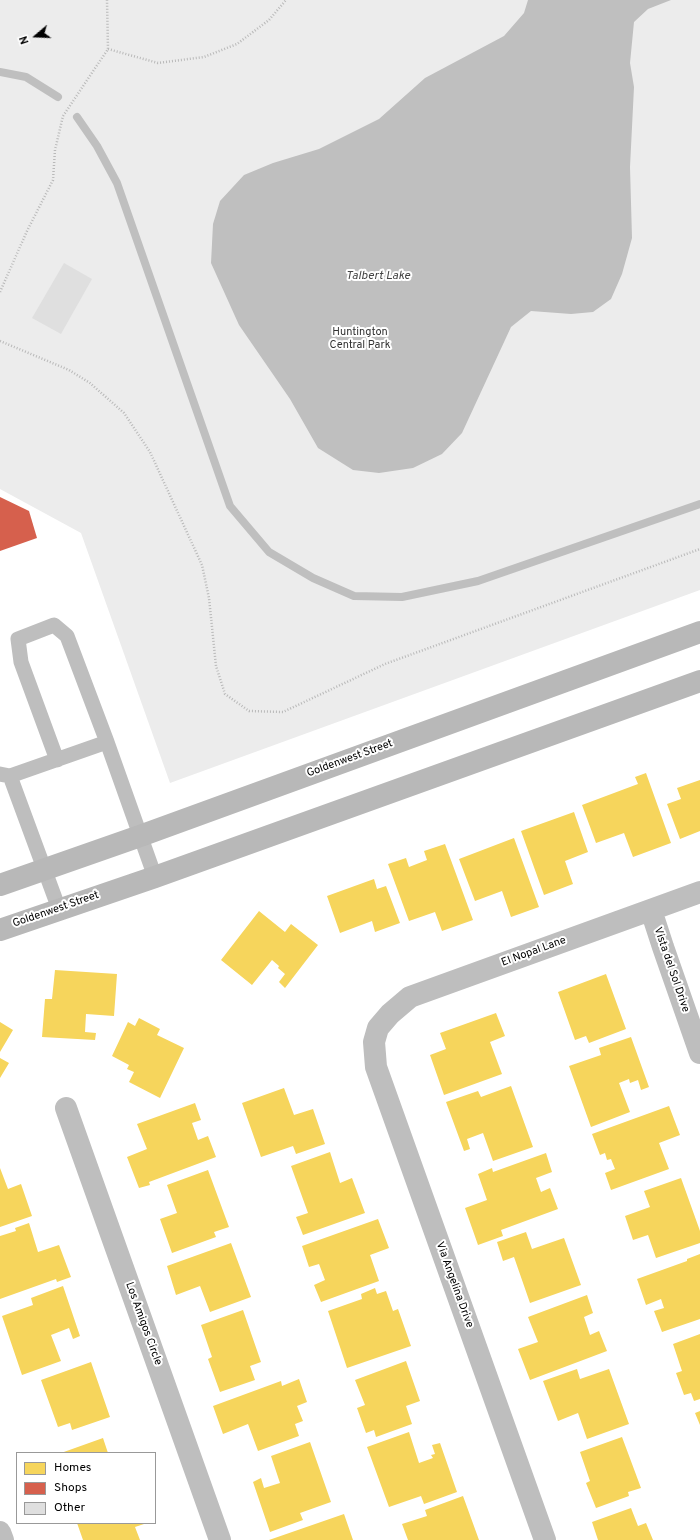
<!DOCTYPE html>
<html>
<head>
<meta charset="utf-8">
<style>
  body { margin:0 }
  #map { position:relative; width:700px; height:1540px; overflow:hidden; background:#fff; font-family:Overpass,sans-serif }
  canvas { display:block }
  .legend { position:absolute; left:16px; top:1452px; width:140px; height:72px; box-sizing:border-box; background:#fff; border:1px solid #999; margin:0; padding:5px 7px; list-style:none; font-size:12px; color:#000 }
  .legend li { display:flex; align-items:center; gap:8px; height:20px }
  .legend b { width:20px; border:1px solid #999 }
  .north { position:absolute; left:16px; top:16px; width:40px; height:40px; -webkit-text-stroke:3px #fff; paint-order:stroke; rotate:251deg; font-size:11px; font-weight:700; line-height:16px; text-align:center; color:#000 }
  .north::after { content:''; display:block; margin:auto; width:14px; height:18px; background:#000; clip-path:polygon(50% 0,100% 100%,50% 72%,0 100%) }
</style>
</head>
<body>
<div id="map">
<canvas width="700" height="1540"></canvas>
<ul class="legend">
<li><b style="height:11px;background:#f6d55c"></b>Homes</li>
<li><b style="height:11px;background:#d6604d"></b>Shops</li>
<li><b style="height:11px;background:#dfdfdf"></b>Other</li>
</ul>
<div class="north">N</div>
</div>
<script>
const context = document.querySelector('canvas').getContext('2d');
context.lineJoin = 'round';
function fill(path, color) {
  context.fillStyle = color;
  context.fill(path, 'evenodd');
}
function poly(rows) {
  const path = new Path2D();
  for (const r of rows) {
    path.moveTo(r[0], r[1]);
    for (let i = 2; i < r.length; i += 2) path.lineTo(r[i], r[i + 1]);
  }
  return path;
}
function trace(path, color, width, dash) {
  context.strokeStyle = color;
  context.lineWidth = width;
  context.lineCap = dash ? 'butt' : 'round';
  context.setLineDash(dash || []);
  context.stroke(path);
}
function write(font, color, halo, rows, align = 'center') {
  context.font = font + ' Overpass,sans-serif';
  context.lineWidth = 4;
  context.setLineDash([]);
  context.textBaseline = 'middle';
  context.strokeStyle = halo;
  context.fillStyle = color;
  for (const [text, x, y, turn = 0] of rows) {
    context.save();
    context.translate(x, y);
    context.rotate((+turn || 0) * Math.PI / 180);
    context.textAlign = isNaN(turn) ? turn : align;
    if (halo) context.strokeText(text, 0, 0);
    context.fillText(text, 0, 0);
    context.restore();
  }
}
fill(poly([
  [0,0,700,0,700,590,170,783,81,533,0,489]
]), '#ececec');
fill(poly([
  [528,0,671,0,648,9,634,22,630,63,634,87,630,167,632,238,622,274,611,299,593,312,571,314,531,311,511,327,462,433,442,454,413,468,379,473,353,470,318,448,290,399,239,325,211,263,213,224,220,201,244,175,273,163,319,149,379,119,425,78,504,36,524,13]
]), '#bfbfbf');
fill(poly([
  [646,773,671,843,633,857,624,833,596,843,582,805,638,784,635,777],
  [700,780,700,831,680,839,667,804,681,799,677,788],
  [574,812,588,852,565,861,573,884,544,895,521,831],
  [514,838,539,907,511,917,502,891,475,901,459,859],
  [445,844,473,920,442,931,435,912,409,921,388,864,406,858,409,867,427,860,424,851],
  [374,879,377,889,386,886,400,923,375,932,372,921,340,933,327,896],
  [259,911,285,932,291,924,318,945,285,988,279,982,285,974,278,968,279,966,272,960,252,985,221,960],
  [55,970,117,974,114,1016,86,1014,85,1032,96,1033,95,1040,42,1037,45,999,52,999],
  [606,974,626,1029,589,1043,586,1036,575,1040,558,992],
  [496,1013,505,1036,490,1042,502,1074,444,1095,430,1055,446,1049,440,1033],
  [139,1018,160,1029,157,1035,184,1048,160,1098,129,1082,134,1072,127,1069,129,1065,112,1056,128,1022,135,1026],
  [0,1022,13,1030,0,1052],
  [631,1037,649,1087,641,1090,638,1080,630,1083,629,1079,619,1083,630,1112,591,1127,569,1066,601,1055,599,1048],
  [0,1058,9,1063,0,1078],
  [511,1086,533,1147,493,1161,483,1133,467,1139,470,1149,464,1151,446,1102,478,1091,481,1097],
  [284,1088,294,1115,313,1109,325,1144,296,1154,293,1146,261,1157,242,1103],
  [195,1103,201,1120,192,1123,198,1140,208,1136,216,1157,149,1182,150,1185,139,1188,127,1157,147,1149,137,1124],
  [669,1106,680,1135,659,1143,669,1169,611,1190,605,1173,615,1169,611,1159,607,1160,605,1153,600,1155,592,1134],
  [330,1152,340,1183,352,1178,365,1213,303,1235,296,1217,308,1213,291,1166],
  [546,1153,552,1172,536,1178,541,1192,550,1188,558,1209,501,1230,503,1236,478,1245,465,1208,487,1200,478,1174,492,1168,493,1172],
  [0,1168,8,1189,21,1184,32,1216,0,1227],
  [208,1170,229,1227,214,1232,216,1237,172,1253,160,1219,177,1213,167,1185],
  [681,1178,700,1231,700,1243,656,1258,648,1235,633,1240,625,1216,650,1207,644,1191],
  [378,1219,389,1248,370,1255,379,1281,321,1302,314,1285,325,1280,319,1264,309,1267,302,1246],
  [29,1223,38,1252,59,1245,71,1277,57,1282,56,1279,0,1299,0,1236,16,1231,15,1228],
  [526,1232,532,1249,564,1238,581,1285,530,1303,514,1257,503,1261,497,1242],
  [231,1243,251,1297,210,1312,200,1286,176,1295,167,1266],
  [700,1254,700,1319,662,1332,654,1311,664,1308,661,1299,646,1305,637,1279,687,1261,687,1259],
  [63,1286,80,1336,73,1339,69,1328,51,1335,61,1361,22,1375,2,1316,33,1305,31,1298],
  [375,1288,377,1294,386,1291,393,1311,398,1309,411,1346,347,1368,328,1311,362,1299,361,1294],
  [587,1295,593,1313,584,1317,590,1335,599,1331,607,1351,530,1380,518,1349,538,1342,528,1317],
  [243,1310,261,1362,250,1366,255,1380,220,1392,208,1359,212,1357,201,1325],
  [700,1334,700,1399,694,1401,691,1393,684,1395,676,1373,682,1371,673,1344],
  [406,1361,420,1401,406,1406,412,1424,376,1437,374,1430,366,1433,357,1408,365,1405,355,1380],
  [91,1362,110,1417,72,1430,70,1423,58,1427,41,1380],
  [577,1369,580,1379,609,1369,629,1424,587,1439,578,1413,558,1421,543,1381],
  [299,1379,307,1402,297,1406,303,1421,295,1424,299,1436,258,1451,248,1424,223,1434,213,1406,281,1381,282,1386],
  [700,1411,700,1425,695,1413],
  [409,1432,419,1463,433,1458,431,1455,435,1454,432,1445,440,1443,457,1492,424,1504,421,1496,389,1507,367,1447],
  [622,1437,641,1488,628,1492,629,1496,596,1508,586,1483,590,1481,580,1452],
  [103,1438,108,1453,61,1453],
  [310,1442,331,1502,300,1513,303,1520,270,1532,253,1482,261,1478,264,1488,280,1483,271,1456],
  [463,1496,479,1540,408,1540,402,1524,427,1516,425,1510],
  [631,1508,638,1526,646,1523,653,1540,598,1540,592,1522],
  [344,1514,353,1540,269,1540],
  [77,1523,147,1523,135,1527,140,1540,83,1540]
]), '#f6d55c');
fill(poly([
  [0,497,29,511,37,538,0,551]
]), '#d6604d');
trace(poly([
  [0,72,26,77,58,97],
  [77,117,97,146,117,183,230,506,269,552,313,578,354,596,402,597,478,581,700,504]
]), '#bfbfbf', 8);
fill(poly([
  [64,263,92,279,61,334,32,318]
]), '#dfdfdf');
trace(poly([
  [108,49,158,63,204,57,237,44,269,20,286,0],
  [0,292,27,231,53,180,55,150,63,116,108,49,107,0],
  [0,341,69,370,90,383,124,413,150,452,202,565,209,598,216,666,225,694,249,711,283,712,385,664,700,549]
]), '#b9b9b9', 2.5, [1, 2]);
trace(poly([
  [57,760,21,662,18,639,54,625,67,636,107,742],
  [0,774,10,776,107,742,155,877],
  [10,776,59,909]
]), '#bebebe', 15);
trace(poly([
  [651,910,663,947,700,1053],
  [66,1108,220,1540],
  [545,1540,376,1067,374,1042,378,1028,390,1014,410,997,700,892]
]), '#bebebe', 22);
trace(poly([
  [0,1532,3,1540]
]), '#bebebe', 22);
trace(poly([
  [0,885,140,836,700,632],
  [0,930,155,877,700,681]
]), '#b8b8b8', 22);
write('11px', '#333', '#fff', [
  ["Huntington",360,333],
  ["Central Park",360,346]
]);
write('11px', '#000', '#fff', [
  ["Goldenwest Street",350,759,-20],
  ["Goldenwest Street",56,910,-19],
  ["El Nopal Lane",534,952,-20],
  ["Vista del Sol Drive",671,970,71],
  ["Via Angelina Drive",454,1285,70],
  ["Los Amigos Circle",143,1324,70]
]);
write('italic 12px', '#444', '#fff', [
  ["Talbert Lake",378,277]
]);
</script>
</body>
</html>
